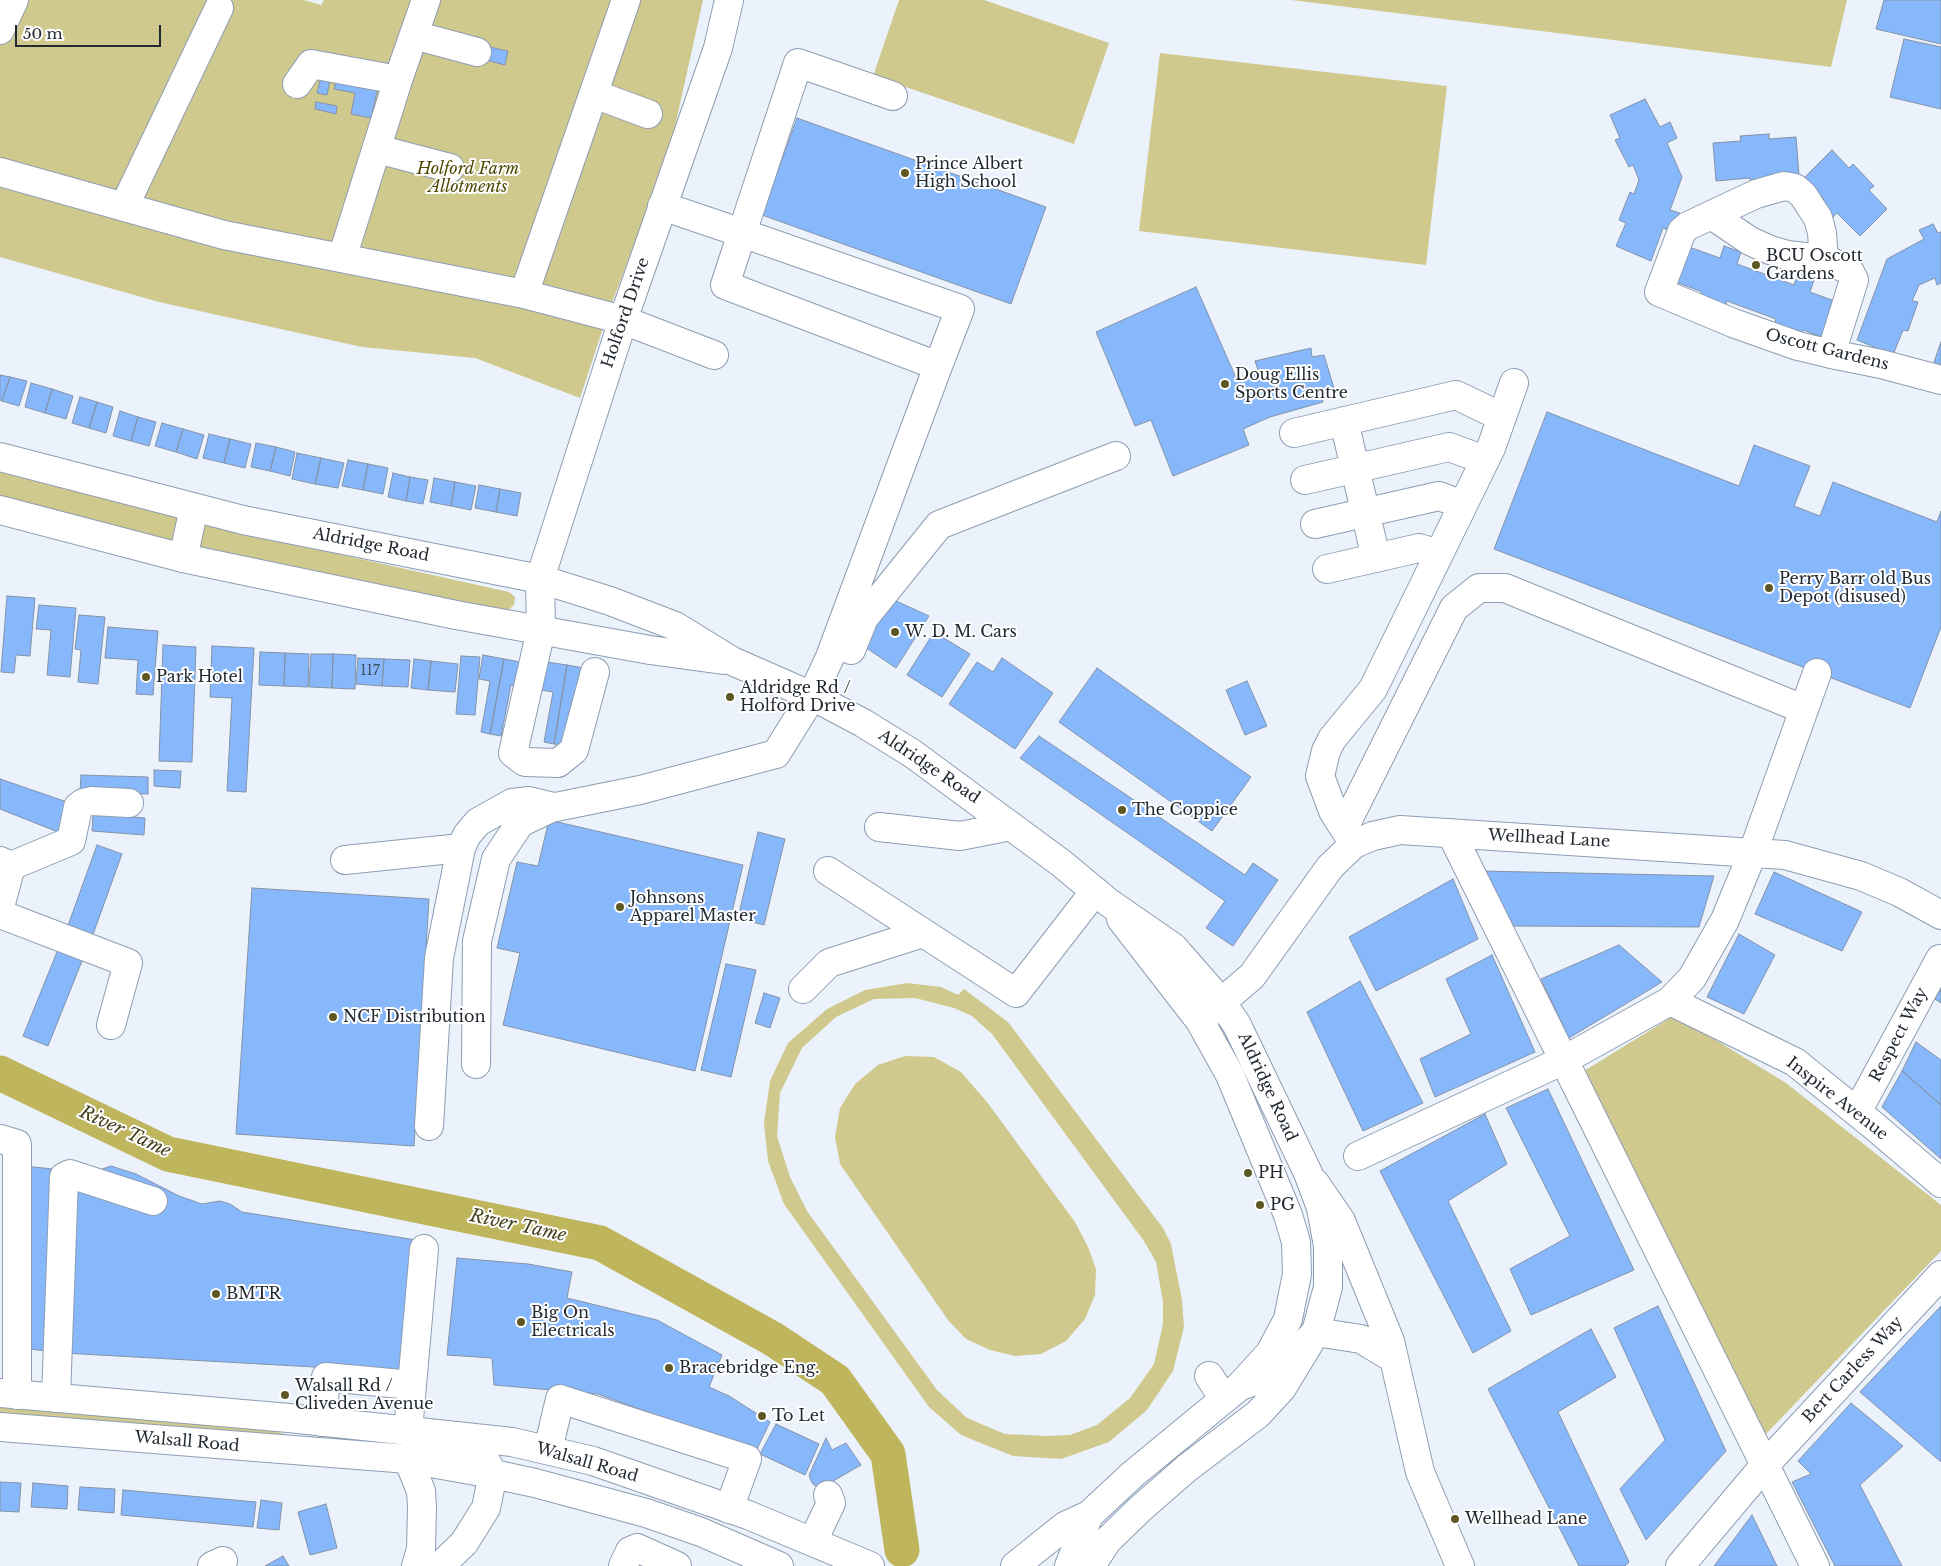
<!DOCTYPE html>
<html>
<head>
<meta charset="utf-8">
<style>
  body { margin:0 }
  #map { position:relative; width:1941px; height:1566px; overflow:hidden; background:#ebf2fb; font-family:"Libre Baskerville",serif }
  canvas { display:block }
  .scale { position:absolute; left:15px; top:25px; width:146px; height:22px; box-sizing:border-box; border:2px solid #222931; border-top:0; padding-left:6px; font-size:15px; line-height:18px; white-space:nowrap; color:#222931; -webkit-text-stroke:4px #fff; paint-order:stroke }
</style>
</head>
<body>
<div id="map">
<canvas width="1941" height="1566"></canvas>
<div class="scale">50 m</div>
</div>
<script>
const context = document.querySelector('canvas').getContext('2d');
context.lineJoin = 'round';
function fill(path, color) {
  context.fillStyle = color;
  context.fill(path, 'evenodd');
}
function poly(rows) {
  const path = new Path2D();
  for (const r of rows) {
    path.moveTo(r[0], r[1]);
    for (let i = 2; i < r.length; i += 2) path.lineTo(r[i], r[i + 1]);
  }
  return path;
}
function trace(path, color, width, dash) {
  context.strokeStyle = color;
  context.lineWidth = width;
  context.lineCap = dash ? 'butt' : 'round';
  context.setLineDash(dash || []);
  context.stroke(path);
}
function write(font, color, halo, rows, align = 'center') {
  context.font = font + ' "Libre Baskerville",serif';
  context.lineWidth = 4;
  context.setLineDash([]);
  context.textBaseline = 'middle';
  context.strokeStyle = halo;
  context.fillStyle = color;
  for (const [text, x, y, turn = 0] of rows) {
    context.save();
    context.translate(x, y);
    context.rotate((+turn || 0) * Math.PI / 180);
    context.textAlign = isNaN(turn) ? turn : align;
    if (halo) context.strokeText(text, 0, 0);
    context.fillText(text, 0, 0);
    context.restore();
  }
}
fill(poly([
  [0,0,304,0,321,5,324,0,703,0,670,149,607,316,580,398,475,358,362,347,159,302,0,257],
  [899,0,984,0,1109,43,1074,144,873,76],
  [1291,0,1847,0,1831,67],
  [1160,53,1447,86,1426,265,1139,231],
  [0,469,180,518,174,543,0,502],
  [203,524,509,592,515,597,514,605,508,610,477,606,198,547],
  [907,983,941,987,958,995,964,989,1008,1022,1163,1228,1171,1244,1182,1300,1184,1327,1173,1371,1147,1410,1109,1442,1061,1459,1013,1456,961,1435,929,1407,784,1204,768,1161,764,1123,770,1081,788,1043,827,1009,865,990],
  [915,998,954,1008,972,1016,992,1034,1144,1241,1156,1262,1163,1302,1163,1324,1154,1364,1130,1398,1097,1425,1070,1435,1046,1436,1005,1434,967,1418,937,1390,807,1211,790,1177,777,1136,780,1093,802,1048,836,1017,874,999],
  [1675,1015,1786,1083,1941,1205,1941,1251,1766,1434,1584,1071],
  [905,1056,934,1057,961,1072,987,1102,1075,1222,1088,1247,1096,1269,1095,1295,1085,1319,1066,1341,1041,1354,1015,1356,990,1350,966,1339,948,1320,840,1164,835,1137,840,1108,855,1084,878,1065],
  [0,1404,261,1427,301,1439,0,1418]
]), '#d0c98e');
trace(poly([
  [0,1073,168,1154,600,1243,773,1339,835,1380,888,1454,902,1550]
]), '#bfb55d', 35);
const building = poly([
  [1884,0,1941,0,1941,44,1876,29,1884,0],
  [1904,39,1941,47,1941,109,1890,97,1904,39],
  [485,46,508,51,505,65,482,59,485,46],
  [322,73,331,75,327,95,317,93,322,73],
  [337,78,378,87,371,118,351,114,355,93,334,89,337,78],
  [1645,99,1660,127,1670,122,1677,138,1667,143,1682,177,1670,210,1680,213,1673,232,1663,228,1651,261,1616,246,1626,223,1619,220,1630,192,1634,194,1639,180,1633,165,1629,167,1615,140,1620,138,1610,115,1645,99],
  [316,102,337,106,336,114,315,109,316,102],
  [797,118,1046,207,1011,304,762,215,797,118],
  [1769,134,1769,139,1796,137,1799,175,1768,178,1750,185,1750,178,1716,181,1713,143,1741,141,1740,136,1769,134],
  [1832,150,1849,168,1853,164,1874,186,1869,190,1887,209,1860,236,1837,213,1833,217,1820,203,1824,199,1804,178,1832,150],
  [1933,224,1938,233,1941,232,1941,283,1937,285,1935,278,1919,285,1912,301,1918,302,1908,331,1903,330,1893,355,1857,340,1887,259,1924,239,1919,230,1933,224],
  [1724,246,1741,252,1737,264,1794,285,1798,273,1814,280,1810,292,1840,303,1827,339,1803,330,1801,335,1774,325,1776,319,1727,301,1725,307,1700,297,1702,292,1676,282,1689,247,1720,258,1724,246],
  [1196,287,1237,380,1258,370,1255,361,1311,348,1312,357,1324,355,1334,388,1321,391,1323,402,1270,417,1243,429,1249,445,1173,476,1151,420,1135,426,1096,332,1196,287],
  [1941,342,1941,365,1934,362,1941,342],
  [0,375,10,377,2,401,0,400,0,375],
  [10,377,27,381,19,406,2,401,10,377],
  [31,383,52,389,45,413,25,407,31,383],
  [52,389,73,396,66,419,45,413,52,389],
  [80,397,97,402,89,428,72,423,80,397],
  [97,402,113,407,106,433,89,428,97,402],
  [120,411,138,417,131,441,113,436,120,411],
  [1547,412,1739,486,1754,445,1810,466,1794,506,1820,516,1833,482,1937,522,1941,511,1941,627,1910,708,1494,549,1547,412],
  [138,417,156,422,149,446,131,441,138,417],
  [162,423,183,429,176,452,155,446,162,423],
  [183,429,204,435,197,459,176,452,183,429],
  [209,434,230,439,224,463,203,458,209,434],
  [230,439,251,444,245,468,224,463,230,439],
  [256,443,276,447,270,471,251,467,256,443],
  [276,447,295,452,290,476,270,471,276,447],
  [297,453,321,458,315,484,292,479,297,453],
  [321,458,344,463,338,488,315,484,321,458],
  [348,460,368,464,363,490,342,486,348,460],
  [368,464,388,468,383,494,363,490,368,464],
  [393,473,410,477,406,501,388,497,393,473],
  [410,477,428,480,423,504,406,501,410,477],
  [434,478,455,482,451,506,430,502,434,478],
  [455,482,476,486,471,510,451,506,455,482],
  [479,485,500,489,496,512,475,508,479,485],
  [500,489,521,493,517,516,496,512,500,489],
  [883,595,929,616,896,668,865,647,883,595],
  [7,596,35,598,30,656,16,655,14,673,1,672,7,596],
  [39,605,76,608,70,677,47,675,51,630,36,629,39,605],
  [79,615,105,617,98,684,78,682,81,650,75,649,79,615],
  [108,627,158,631,153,695,136,694,138,660,105,658,108,627],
  [934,632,970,654,942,697,907,675,934,632],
  [163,645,196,647,192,762,159,761,163,645],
  [212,646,254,648,246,792,227,791,232,698,210,697,212,646],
  [260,652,285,653,284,686,259,685,260,652],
  [285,653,309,654,308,687,284,686,285,653],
  [311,654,333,654,332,688,309,687,311,654],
  [333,654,356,655,355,689,332,688,333,654],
  [483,655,504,659,490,734,481,732,490,681,479,679,483,655],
  [461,656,480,657,475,715,456,714,461,656],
  [358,658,384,659,382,686,356,684,358,658],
  [1002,658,1053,693,1015,749,949,704,977,662,993,672,1002,658],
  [384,659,410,660,408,687,382,686,384,659],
  [414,659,431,661,428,690,411,688,414,659],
  [504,659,526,663,521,687,511,685,501,736,490,734,504,659],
  [431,661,458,664,455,692,428,690,431,661],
  [546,662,567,665,554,744,544,742,553,692,541,690,546,662],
  [567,665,589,669,567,746,554,744,567,665],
  [1097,668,1251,777,1212,831,1059,722,1097,668],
  [1247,681,1267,726,1245,735,1226,690,1247,681],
  [1039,736,1245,875,1253,863,1278,880,1233,946,1206,928,1225,901,1020,758,1039,736],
  [154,770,181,771,180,788,154,786,154,770],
  [81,775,148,777,148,794,80,792,81,775],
  [0,779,70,803,63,834,0,809,0,779],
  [93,814,145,818,144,835,92,831,93,814],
  [549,820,743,865,695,1071,503,1025,520,953,497,948,517,862,538,866,549,820],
  [758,832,785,839,764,925,738,918,758,832],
  [97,845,122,854,91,940,66,931,97,845],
  [1481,871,1714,876,1699,927,1514,926,1481,871],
  [1774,872,1862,912,1842,951,1755,914,1774,872],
  [1453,879,1478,939,1376,991,1349,937,1453,879],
  [252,888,429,899,414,1146,236,1134,252,888],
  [1739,934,1775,955,1744,1014,1707,997,1739,934],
  [1619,945,1662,982,1569,1038,1541,979,1619,945],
  [59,947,84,956,48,1046,23,1036,59,947],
  [1492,955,1535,1052,1435,1097,1420,1059,1471,1034,1446,979,1492,955],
  [726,964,756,970,731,1077,701,1070,726,964],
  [1360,981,1423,1103,1363,1131,1307,1012,1360,981],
  [1941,989,1941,1003,1935,999,1941,989],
  [764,993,780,998,770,1028,755,1023,764,993],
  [1916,1042,1941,1060,1941,1105,1902,1071,1916,1042],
  [1902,1071,1941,1105,1941,1159,1882,1107,1902,1071],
  [1548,1089,1634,1270,1531,1315,1510,1269,1570,1236,1506,1108,1548,1089],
  [1485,1114,1507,1164,1448,1201,1511,1331,1473,1353,1380,1171,1485,1114],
  [24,1166,91,1173,111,1166,136,1174,179,1196,202,1204,220,1201,230,1204,242,1212,416,1240,404,1372,63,1353,21,1348,24,1166],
  [457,1258,528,1264,572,1272,567,1298,657,1320,722,1355,709,1387,729,1396,770,1422,756,1451,598,1394,494,1385,492,1358,447,1355,457,1258],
  [1658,1306,1726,1451,1646,1540,1620,1489,1665,1440,1614,1328,1658,1306],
  [1941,1306,1941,1462,1860,1392,1941,1306],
  [1591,1329,1616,1377,1558,1412,1629,1562,1625,1566,1579,1566,1488,1389,1591,1329],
  [1851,1403,1903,1446,1860,1485,1902,1566,1835,1566,1792,1482,1811,1474,1798,1461,1851,1403],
  [776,1424,819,1444,805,1475,760,1454,776,1424],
  [826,1438,832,1450,846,1443,861,1465,819,1489,812,1483,809,1475,826,1438],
  [0,1482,21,1483,19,1512,0,1511,0,1482],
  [33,1483,68,1486,67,1509,31,1507,33,1483],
  [80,1487,115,1489,114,1513,78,1510,80,1487],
  [123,1490,256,1502,253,1527,121,1515,123,1490],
  [261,1500,282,1503,279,1530,257,1528,261,1500],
  [326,1504,337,1548,310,1555,298,1512,326,1504],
  [1752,1515,1777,1566,1714,1566,1752,1515],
  [283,1556,289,1566,265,1566,283,1556]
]);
fill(building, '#88b8fc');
trace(building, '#8392a8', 1);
const minor = poly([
  [0,30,14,0],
  [414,35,477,52],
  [297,84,311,64,398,80],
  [594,94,648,114],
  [377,149,450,168],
  [0,172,224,235,524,294,623,320,714,355],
  [662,206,742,233,798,63,893,96],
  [124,207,219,8],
  [1713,216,1750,241,1770,250,1787,255,1824,259],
  [342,258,398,80,426,0],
  [524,294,626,0],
  [1831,354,1854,280,1849,270,1824,259,1822,233,1818,218,1803,195,1795,188,1784,186,1756,194,1688,226,1682,231,1659,292,1733,323,1798,346,1831,354,1881,364,1941,380],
  [1344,421,1376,558],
  [1294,433,1456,395,1502,417],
  [1305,480,1449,447,1485,460],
  [1315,524,1439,496,1463,505],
  [183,558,194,508],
  [1327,569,1419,548,1439,554],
  [851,650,864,618,939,525,1116,456],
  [595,672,574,750,558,763,525,762,513,753,541,630,540,579,623,320,718,48,729,0],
  [879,827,960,836,1011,826],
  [1344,828,1454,608,1479,588,1505,588,1803,709],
  [1451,833,1815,1566],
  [1352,841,1333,811,1320,776,1326,751,1332,739,1373,689,1491,448,1514,383],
  [345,860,461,848,467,835,478,822,512,803,529,801,554,807],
  [0,861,11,866,0,907],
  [11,866,71,841,78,807,83,803,91,801,129,803],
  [828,871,1016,993,1095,891],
  [0,914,128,963,111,1025],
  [803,989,829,963,923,933],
  [1670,1001,1795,1062,1874,1126,1941,1183],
  [1203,1018,1252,976,1330,867,1354,844,1373,836,1400,830,1785,855,1861,876,1899,892,1941,915],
  [476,1064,477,941,496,859,520,823,551,808,640,790,776,754,812,696,830,657,938,366,725,285,742,233,960,309,938,366],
  [1857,1112,1940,959],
  [429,1126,439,958,461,848],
  [0,1139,17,1144,17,1395],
  [1358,1156,1564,1060,1670,1001,1692,978,1725,920,1753,852,1817,673],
  [1315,1183,1341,1221,1390,1341,1420,1472,1460,1566],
  [1209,1376,1224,1399],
  [1240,1386,1275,1374,1316,1332,1361,1339,1391,1357],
  [56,1398,64,1177,70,1174,153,1201],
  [322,1422,326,1377,412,1385],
  [408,1431,424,1249],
  [426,1444,482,1454,493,1474,486,1508,464,1543,440,1566],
  [548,1450,560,1399,747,1459,729,1509],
  [408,1459,421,1491,422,1507,421,1549,416,1566],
  [813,1541,831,1503,828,1495],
  [212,1566,223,1561],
  [623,1566,630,1551,637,1548,677,1566],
  [1680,1566,1765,1465,1941,1275]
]);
const major = poly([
  [0,457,243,520,540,579,610,601,675,626,732,661,812,696,863,723,913,754,1061,863,1108,902,1173,947,1222,1003,1237,1025,1308,1173,1321,1208,1328,1246,1328,1287,1316,1332,1282,1388,1258,1414,1187,1468,1140,1509,1107,1541,1091,1566],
  [0,510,183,558,456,615,650,650,723,660],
  [1015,1566,1065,1526,1089,1515,1133,1474,1240,1386,1270,1353,1288,1319,1297,1274,1296,1242,1288,1215,1230,1075,1200,1021,1121,919],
  [1069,1566,1089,1515]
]);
const highway = poly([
  [0,1393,289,1418,512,1442,593,1461,748,1515,870,1566],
  [0,1427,408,1459,493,1474,535,1483,646,1513,701,1532,779,1566]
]);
trace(minor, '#8d9db3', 30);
trace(major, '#8d9db3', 30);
trace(highway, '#8d9db3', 30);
trace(minor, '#fff', 28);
trace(major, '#fff', 28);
trace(highway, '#fff', 28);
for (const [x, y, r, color] of [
  [905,173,5,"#5d5724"],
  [1756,265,5,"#5d5724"],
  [1225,384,5,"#5d5724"],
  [1769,588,5,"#5d5724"],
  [895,632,5,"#5d5724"],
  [146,677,5,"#5d5724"],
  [730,697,5,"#5d5724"],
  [1122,810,5,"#5d5724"],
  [620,907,5,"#5d5724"],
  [333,1017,5,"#5d5724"],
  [1248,1173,5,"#5d5724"],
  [1260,1205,5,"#5d5724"],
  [216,1294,5,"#5d5724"],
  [521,1322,5,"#5d5724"],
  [669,1368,5,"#5d5724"],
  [285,1395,5,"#5d5724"],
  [762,1416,5,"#5d5724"],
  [1455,1519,5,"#5d5724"]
]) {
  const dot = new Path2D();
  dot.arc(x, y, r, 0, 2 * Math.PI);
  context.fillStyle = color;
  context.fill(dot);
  trace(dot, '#fff', 2);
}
write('14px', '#3c4d64', null, [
  ["117",370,671]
]);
write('16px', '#222931', '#fff', [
  ["Prince Albert",915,164],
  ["High School",915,182],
  ["BCU Oscott",1766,256],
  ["Gardens",1766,274],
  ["Doug Ellis",1235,375],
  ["Sports Centre",1235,393],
  ["Perry Barr old Bus",1779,579],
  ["Depot (disused)",1779,597],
  ["W. D. M. Cars",905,632],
  ["Park Hotel",156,677],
  ["Aldridge Rd /",740,688],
  ["Holford Drive",740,706],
  ["The Coppice",1132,810],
  ["Johnsons",630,898],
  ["Apparel Master",630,916],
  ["NCF Distribution",343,1017],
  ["PH",1258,1173],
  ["PG",1270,1205],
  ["BMTR",226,1294],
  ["Big On",531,1313],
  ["Electricals",531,1331],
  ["Bracebridge Eng.",679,1368],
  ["Walsall Rd /",295,1386],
  ["Cliveden Avenue",295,1404],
  ["To Let",772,1416],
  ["Wellhead Lane",1465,1519]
], 'left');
write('italic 16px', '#504800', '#fff', [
  ["Holford Farm",468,169],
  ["Allotments",468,187]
]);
write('16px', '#222931', '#fff', [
  ["Holford Drive",626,313,-71],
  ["Oscott Gardens",1827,350,14],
  ["Aldridge Road",371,545,11],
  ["Aldridge Road",929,767,34],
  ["Wellhead Lane",1549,839,3],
  ["Respect Way",1899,1035,-62],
  ["Aldridge Road",1267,1087,65],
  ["Inspire Avenue",1837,1099,38],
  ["Bert Carless Way",1853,1370,-47],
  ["Walsall Road",187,1442,5],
  ["Walsall Road",587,1463,16]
]);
write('italic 18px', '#45411b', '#fff', [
  ["River Tame",125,1132,25],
  ["River Tame",518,1226,12]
]);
</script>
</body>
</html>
